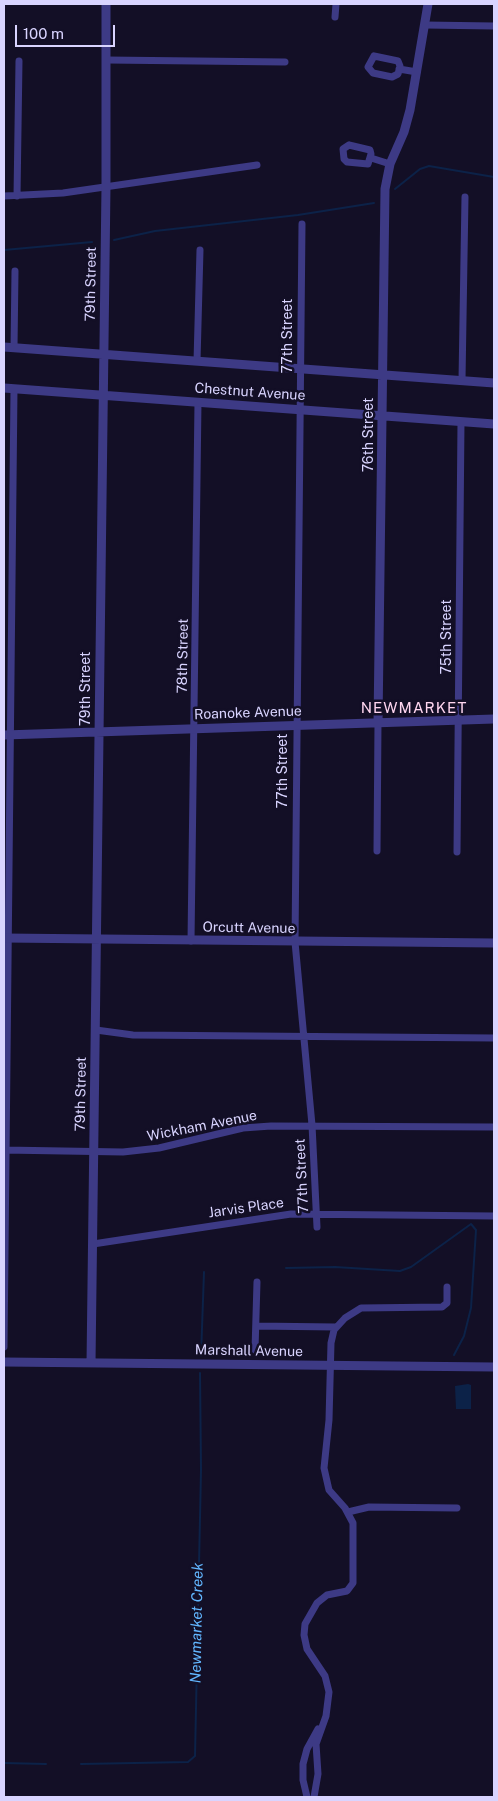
<!DOCTYPE html>
<html>
<head>
<meta charset="utf-8">
<style>
  body { margin:0 }
  #map { position:relative; width:498px; height:1801px; overflow:hidden; background:#130f26; font-family:"Public Sans",sans-serif }
  canvas { display:block }
  .frame { position:absolute; inset:0; border:5px solid #d9d4ff; pointer-events:none }
  .scale { position:absolute; left:15px; top:25px; width:100px; height:22px; box-sizing:border-box; border:2px solid #d9d4ff; border-top:0; padding-left:6px; font-size:15px; line-height:18px; white-space:nowrap; color:#d9d4ff; -webkit-text-stroke:4px #130f26; paint-order:stroke }
</style>
</head>
<body>
<div id="map">
<canvas width="498" height="1801"></canvas>
<div class="frame"></div>
<div class="scale">100 m</div>
</div>
<script>
const context = document.querySelector('canvas').getContext('2d');
context.lineJoin = 'round';
function fill(path, color) {
  context.fillStyle = color;
  context.fill(path, 'evenodd');
}
function poly(rows) {
  const path = new Path2D();
  for (const r of rows) {
    path.moveTo(r[0], r[1]);
    for (let i = 2; i < r.length; i += 2) path.lineTo(r[i], r[i + 1]);
  }
  return path;
}
function trace(path, color, width, dash) {
  context.strokeStyle = color;
  context.lineWidth = width;
  context.lineCap = dash ? 'butt' : 'round';
  context.setLineDash(dash || []);
  context.stroke(path);
}
function write(font, color, halo, rows, align = 'center') {
  context.font = font + ' "Public Sans",sans-serif';
  context.lineWidth = 5;
  context.setLineDash([]);
  context.textBaseline = 'middle';
  context.strokeStyle = halo;
  context.fillStyle = color;
  for (const [text, x, y, turn = 0] of rows) {
    context.save();
    context.translate(x, y);
    context.rotate((+turn || 0) * Math.PI / 180);
    context.textAlign = isNaN(turn) ? turn : align;
    if (halo) context.strokeText(text, 0, 0);
    context.fillText(text, 0, 0);
    context.restore();
  }
}
fill(poly([
  [468,1384,471,1385,471,1409,456,1409,455,1386]
]), '#0c2248');
trace(poly([
  [395,189,420,169,429,166,494,177],
  [114,240,155,231,298,215,374,203],
  [4,250,92,242],
  [286,1268,335,1267,400,1271,411,1267,471,1224,476,1230,471,1308,464,1336,454,1355],
  [201,1356,204,1272],
  [4,1763,46,1764],
  [81,1764,188,1762,195,1756,201,1470,200,1373]
]), '#0c2248', 2);
trace(poly([
  [335,17,336,4],
  [425,25,494,26],
  [374,56,398,61,400,66,398,74,392,77,373,73,368,67,374,56],
  [107,60,285,62],
  [399,69,417,72],
  [349,145,370,150,371,154,368,164,347,162,344,159,343,149,349,145],
  [371,158,390,164],
  [4,196,63,193,257,165],
  [17,196,19,61],
  [302,224,295,942,312,1125,317,1227],
  [14,348,15,271],
  [197,361,200,250],
  [462,380,465,197],
  [377,851,378,723],
  [457,852,461,422],
  [191,941,198,402],
  [96,1030,133,1035,494,1038],
  [4,1150,123,1152,159,1148,243,1128,271,1126,494,1127],
  [93,1244,291,1214,494,1216],
  [256,1326,335,1327],
  [4,1347,14,389],
  [255,1350,257,1282],
  [348,1512,369,1507,457,1508],
  [307,1797,303,1780,303,1764,307,1749,318,1729],
  [314,1797,318,1774,316,1744,326,1716,329,1692,325,1676,307,1649,304,1635,305,1624,317,1603,327,1595,347,1591,353,1583,353,1523,345,1508,329,1490,324,1468,329,1420,331,1343,334,1330,345,1318,361,1308,442,1307,447,1303,447,1287]
]), '#3d3a85', 7);
trace(poly([
  [4,347,494,383],
  [4,388,494,424],
  [378,723,385,189,390,164,404,132,410,110,428,4],
  [4,735,494,719],
  [4,938,494,943],
  [4,1362,494,1367],
  [91,1363,106,186,106,4]
]), '#3d3a85', 9);
write('14px', '#d9d4ff', '#130f26', [
  ["79th Street",91,284,-89],
  ["77th Street",288,336,-90],
  ["Chestnut Avenue",250,392,4],
  ["76th Street",369,435,-90],
  ["75th Street",447,637,-90],
  ["78th Street",183,656,-89],
  ["79th Street",86,689,-90],
  ["Roanoke Avenue",248,713,-2],
  ["77th Street",283,771,-90],
  ["Orcutt Avenue",249,928,1],
  ["79th Street",81,1094,-89],
  ["Wickham Avenue",202,1126,-11],
  ["77th Street",302,1176,-93],
  ["Jarvis Place",246,1208,-8],
  ["Marshall Avenue",249,1351,1]
]);
context.letterSpacing = '1px';
write('15px', '#ffd6f0', '#130f26', [
  ["NEWMARKET",414,708]
]);
context.letterSpacing = '0px';
write('italic 15px', '#62b6ff', '#130f26', [
  ["Newmarket Creek",197,1623,-89]
]);
</script>
</body>
</html>
